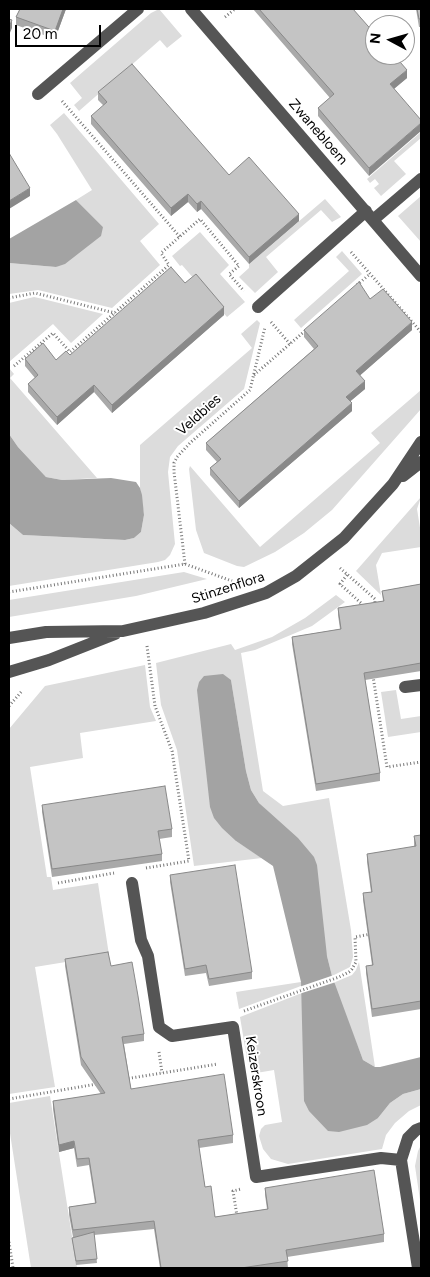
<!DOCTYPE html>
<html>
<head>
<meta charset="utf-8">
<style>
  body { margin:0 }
  #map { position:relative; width:430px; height:1277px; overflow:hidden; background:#fff; font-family:Figtree,sans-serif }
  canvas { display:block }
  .frame { position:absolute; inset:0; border:10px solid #000; pointer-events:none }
  .north { position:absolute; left:365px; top:15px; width:50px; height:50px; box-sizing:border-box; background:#fff; border:1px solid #999; border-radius:50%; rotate:276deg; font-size:14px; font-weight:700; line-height:20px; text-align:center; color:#000 }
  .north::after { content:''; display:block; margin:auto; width:18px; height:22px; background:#000; clip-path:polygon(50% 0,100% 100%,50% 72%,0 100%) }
  .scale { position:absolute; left:15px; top:25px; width:86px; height:22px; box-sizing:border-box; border:2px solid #000; border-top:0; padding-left:6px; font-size:15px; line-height:18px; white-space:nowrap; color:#000; -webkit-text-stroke:4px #fff; paint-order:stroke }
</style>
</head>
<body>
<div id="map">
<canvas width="430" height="1277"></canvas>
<div class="frame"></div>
<div class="north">N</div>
<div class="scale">20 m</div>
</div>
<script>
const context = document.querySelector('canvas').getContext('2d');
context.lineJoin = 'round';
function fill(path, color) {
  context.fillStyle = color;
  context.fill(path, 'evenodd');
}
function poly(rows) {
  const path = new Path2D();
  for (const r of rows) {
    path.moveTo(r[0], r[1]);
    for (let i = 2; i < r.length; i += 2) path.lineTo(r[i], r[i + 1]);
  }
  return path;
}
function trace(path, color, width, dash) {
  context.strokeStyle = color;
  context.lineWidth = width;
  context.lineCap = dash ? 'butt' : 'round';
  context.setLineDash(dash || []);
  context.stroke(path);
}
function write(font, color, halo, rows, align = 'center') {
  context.font = font + ' Figtree,sans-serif';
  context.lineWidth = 4;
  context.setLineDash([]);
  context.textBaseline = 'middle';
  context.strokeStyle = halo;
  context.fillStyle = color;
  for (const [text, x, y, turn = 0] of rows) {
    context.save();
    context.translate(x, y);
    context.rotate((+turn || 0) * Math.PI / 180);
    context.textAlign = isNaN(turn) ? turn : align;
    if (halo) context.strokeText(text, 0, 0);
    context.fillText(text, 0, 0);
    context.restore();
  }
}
fill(poly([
  [159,9,182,36,167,48,160,40,79,111,74,105,82,98,70,83,151,13],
  [64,113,159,224,140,241,160,265,112,308,38,290,9,294,9,263,56,267,103,227,76,200,92,190,57,134,50,125],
  [421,132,421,138,394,161,406,174,381,196,374,188,379,184,375,179,370,183,367,179],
  [421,196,421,242,398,216],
  [325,199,341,217,332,222,321,210,266,257,278,272,255,293,239,277,249,268,249,264],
  [200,232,229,265,220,274,245,302,227,317,182,265,180,266,172,256],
  [342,251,362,274,301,328,294,320,349,271,336,257],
  [34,297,43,299,103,314,71,343,53,324,9,362,9,303],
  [257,320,260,323,244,389,178,446,170,457,168,472,175,544,170,555,165,560,158,562,9,586,9,523,23,535,125,540,134,538,141,532,144,515,140,488,140,445,252,348,241,334],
  [9,368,14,374,10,378,97,478,62,480,46,477,18,447,9,434],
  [421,390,421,409,332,510,304,533,275,552,244,567,237,566,204,553,196,530,189,469,190,466,260,547,380,443,371,433],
  [421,497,417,509,421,534,421,547,382,553,376,565,381,595,356,571],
  [184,572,207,579,136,596,9,617,9,600],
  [336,595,345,602,312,626,255,650,241,653,263,791,283,806,329,798,351,930,353,957,350,967,332,976,327,956,270,814,259,803,251,790,246,771,231,680,236,841,262,858,194,866,177,750,161,705,156,663,231,644,235,650,272,637,305,618],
  [145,665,150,707,156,721,80,733,83,758,30,767,47,877,51,877,53,890,98,883,109,955,35,967,55,1087,9,1094,9,729,45,686],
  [396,690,401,719,421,716,421,732,388,737,381,692],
  [359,962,375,1067,363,1060,333,983,352,975,356,970],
  [301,982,301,986,239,1009,236,992],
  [302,993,378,1118,390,1103,403,1094,421,1089,421,1105,409,1111,395,1123,386,1135,382,1149,288,1164,271,1159,263,1149,259,1136,261,1129,265,1125,282,1122,274,1070,256,1073,250,1069,247,1059,240,1017],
  [50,1096,77,1268,31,1268,9,1127,9,1103],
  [421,1145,421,1207,415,1166,418,1151]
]), '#dcdcdc');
fill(poly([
  [76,200,103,227,101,236,65,264,56,267,9,263,9,239],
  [9,434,18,447,46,477,62,480,111,478,136,482,140,488,142,495,144,515,141,532,134,538,125,540,23,535,9,523],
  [223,674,231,680,246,771,251,790,259,803,298,838,314,857,317,865,327,956,332,976,363,1060,375,1067,380,1067,421,1057,421,1089,403,1094,390,1103,378,1118,367,1125,339,1132,328,1131,309,1111,304,1101,301,982,273,866,236,841,222,828,214,818,210,807,197,690,199,682,204,676]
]), '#a3a3a3');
fill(poly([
  [334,975,336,982,299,994,299,987]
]), '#fff');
trace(poly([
  [225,17,235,9],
  [62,101,180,237],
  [351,252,421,332],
  [357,285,370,274],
  [9,298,35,293,115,313],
  [271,322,290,344],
  [14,366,53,333,70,352,169,265,161,253,200,219,239,266,229,274,244,291],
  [254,375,306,330],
  [185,564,174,472,174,463,177,457,190,443,250,390,265,327],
  [340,568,375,599,375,604],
  [347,575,340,584,362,604,363,608],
  [9,592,185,564,232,581],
  [373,676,387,767,421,762],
  [9,706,22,691],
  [146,868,189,861,172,751,155,706,147,646],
  [58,883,114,873],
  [244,1011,339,977,349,972,352,969,356,962,355,937,371,934],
  [159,1052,162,1073],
  [125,1079,218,1064],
  [9,1099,97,1084],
  [237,1216,233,1191,241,1189],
  [9,1242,13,1268]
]), '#777', 3, [1, 2.5]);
trace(poly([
  [191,9,421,276],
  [38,94,138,9],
  [373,220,421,179],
  [258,307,366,211],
  [403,476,421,462],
  [9,638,46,632,123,631,204,613,266,593,296,576,344,538,393,484,421,442],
  [9,672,49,660,115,634],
  [405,687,421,685],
  [132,883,141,940,148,956,159,1027,172,1036,233,1027,256,1177,381,1158,401,1160],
  [418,1268,401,1160,408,1138,416,1130,421,1128]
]), '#555', 12);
fill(poly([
  [20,9,66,9,55,39,16,25,16,17],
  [253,9,353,9,407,78,394,89,369,176,318,116,318,108,330,98],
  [416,9,421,9,421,27,419,27],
  [98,92,229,175,299,221,249,264,201,209,197,212,188,202,171,216,91,124,91,116,104,106,98,100],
  [185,283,224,315,112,413,94,392,57,425,28,392,28,384,35,378,25,366,25,359,56,360,70,355],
  [370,299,412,330,360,375,365,389,350,401,352,411,239,508,210,475,210,468,217,462,206,450,206,443,314,349,304,337,304,330],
  [421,584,421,671,365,680,380,773,380,781,316,791,292,644,292,637,340,629,338,615,338,608,383,601,382,591],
  [42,805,172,829,172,837,159,839,162,854,162,861,52,877,42,812],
  [421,835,421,1009,372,1017,366,973,366,966,372,965,363,900,363,893,371,892,367,862,367,854,414,847,414,836],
  [170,875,252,972,252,979,209,986,206,973,185,976,170,882],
  [65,959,111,966,144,1034,144,1041,124,1044,131,1089,233,1135,233,1143,199,1148,205,1187,215,1217,267,1209,265,1195,265,1188,384,1234,384,1242,287,1257,288,1268,160,1268,154,1229,94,1235,97,1263,76,1265,72,1238,77,1237,73,1237,69,1215,69,1207,95,1203,89,1165,77,1167,74,1148,59,1152,53,1109,53,1101,101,1094,81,1065,65,966]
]), '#a9a9a9');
fill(poly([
  [63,9,66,9,55,39,55,31],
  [12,20,12,28,9,35,9,27],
  [407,70,407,78,390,92,390,84],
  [421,123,421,131,369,176,369,168],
  [30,188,30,196,9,209,9,201],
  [188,194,188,202,171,216,171,208],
  [201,201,201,209,197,212,197,204],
  [299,214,299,221,249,264,249,257],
  [224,307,224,315,112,413,112,405],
  [412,322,412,330,356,379,356,371],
  [365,381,365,389,346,405,346,397],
  [94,385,94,392,57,425,57,417],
  [352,403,352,411,239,508,239,501],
  [74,1141,74,1148,59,1152,59,1145]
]), '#898989');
const building = poly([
  [20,9,63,9,55,31,16,17,20,9],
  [259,9,353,9,375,34,375,55,394,55,407,70,390,84,421,120,421,123,369,168,318,108,334,94,259,9],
  [417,9,421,9,421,19,419,19,417,9],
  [9,19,12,20,9,27,9,19],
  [132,64,229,175,249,157,299,214,249,257,201,201,197,204,188,194,171,208,91,116,107,102,98,92,132,64],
  [9,153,30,188,9,201,9,153],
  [171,267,185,283,196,274,224,307,112,405,94,385,57,417,28,384,38,375,25,359,43,343,56,360,66,351,70,355,171,267],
  [359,282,370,299,383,289,412,322,356,371,365,381,346,397,352,403,239,501,210,468,221,459,206,443,318,346,304,330,359,282],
  [421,584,421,663,364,673,380,773,316,784,292,637,341,629,338,608,384,601,382,591,421,584],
  [165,786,172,829,158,831,162,854,52,869,42,805,165,786],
  [421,835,421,1001,372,1009,366,966,373,965,363,893,372,892,367,854,416,846,414,836,421,835],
  [235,865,252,972,209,979,206,965,185,969,170,875,235,865],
  [108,952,111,966,132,962,138,996,144,1034,122,1037,131,1089,224,1074,233,1135,198,1140,205,1187,211,1186,215,1217,268,1209,265,1188,374,1170,384,1234,286,1250,288,1261,241,1268,161,1268,154,1221,73,1230,69,1207,96,1203,89,1158,77,1159,74,1141,59,1145,53,1101,105,1093,81,1057,65,959,108,952],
  [94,1232,97,1259,76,1261,72,1238,94,1232]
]);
fill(building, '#c4c4c4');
trace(building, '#898989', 1);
write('14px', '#000', '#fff', [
  ["Zwanebloem",318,132,49],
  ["Veldbies",199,415,-42],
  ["Stinzenflora",228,588,-18],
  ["Keizerskroon",256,1076,81]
]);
</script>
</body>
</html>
